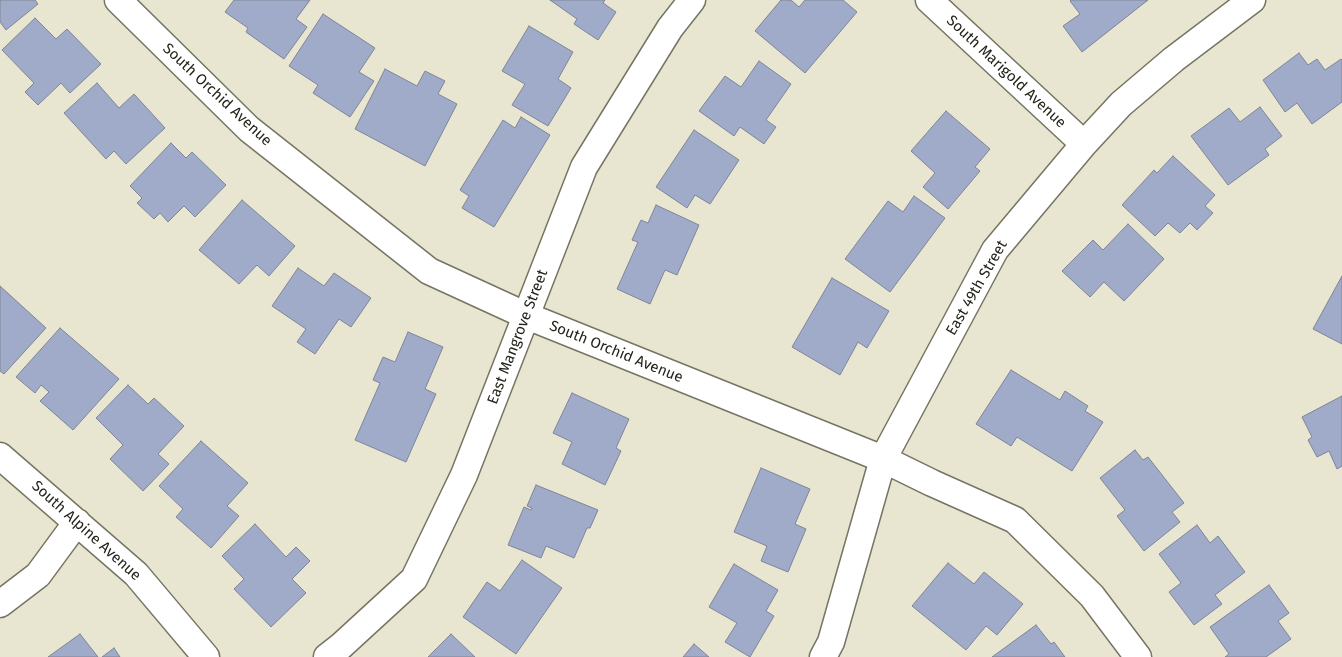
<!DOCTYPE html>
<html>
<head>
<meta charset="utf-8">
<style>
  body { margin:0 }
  canvas { display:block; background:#e8e6d1 }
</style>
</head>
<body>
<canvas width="1342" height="657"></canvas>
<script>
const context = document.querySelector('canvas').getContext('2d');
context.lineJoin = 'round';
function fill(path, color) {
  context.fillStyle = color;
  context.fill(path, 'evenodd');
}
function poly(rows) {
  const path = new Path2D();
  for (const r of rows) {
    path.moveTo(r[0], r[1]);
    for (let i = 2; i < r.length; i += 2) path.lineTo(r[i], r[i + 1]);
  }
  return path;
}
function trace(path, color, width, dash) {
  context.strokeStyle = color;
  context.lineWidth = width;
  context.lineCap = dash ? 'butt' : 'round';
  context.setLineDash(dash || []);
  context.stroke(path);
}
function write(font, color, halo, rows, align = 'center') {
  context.font = font + ' "Fira Sans",sans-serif';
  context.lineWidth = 4.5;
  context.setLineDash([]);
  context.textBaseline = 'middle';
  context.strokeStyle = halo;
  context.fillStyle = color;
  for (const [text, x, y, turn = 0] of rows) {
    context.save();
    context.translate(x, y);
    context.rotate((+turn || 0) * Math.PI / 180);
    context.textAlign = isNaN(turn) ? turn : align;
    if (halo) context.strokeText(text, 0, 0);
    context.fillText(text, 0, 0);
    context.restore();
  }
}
const building = poly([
  [0,0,35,0,38,4,6,30,0,22,0,0],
  [234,0,310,0,296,19,307,27,284,59,246,32,248,28,225,12,234,0],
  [550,0,605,0,603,3,616,12,598,40,574,24,577,19,550,0],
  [781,0,791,0,799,7,805,0,843,0,857,12,805,73,755,31,781,0],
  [1071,0,1148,0,1082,52,1063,26,1080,14,1070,1,1071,0],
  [323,14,375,48,359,72,374,81,350,117,313,93,318,85,289,66,323,14],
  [35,18,56,39,67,29,101,64,70,93,61,83,38,105,25,92,34,83,2,50,35,18],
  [529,26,573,52,558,79,571,88,548,126,512,105,525,84,502,71,529,26],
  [1299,53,1308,65,1317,59,1325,70,1341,59,1342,60,1342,102,1312,124,1297,103,1285,112,1263,80,1299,53],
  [759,61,791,84,766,120,776,127,764,144,740,127,734,136,699,111,725,76,741,87,759,61],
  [385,69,417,86,425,71,445,81,438,94,457,104,425,166,355,129,385,69],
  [97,83,119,108,134,94,165,128,126,164,114,151,106,159,64,113,97,83],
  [1260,107,1282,136,1265,149,1269,155,1228,185,1191,136,1229,108,1240,122,1260,107],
  [946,111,990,149,975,167,980,171,948,209,923,187,935,173,911,151,946,111],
  [521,117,550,135,494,227,462,208,469,196,460,190,503,120,515,128,521,117],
  [694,130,739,160,710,204,695,195,687,208,656,187,694,130],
  [171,143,186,158,192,152,226,185,195,217,184,206,168,222,160,213,154,219,137,203,142,198,130,186,171,143],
  [1173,156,1215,195,1205,206,1213,213,1197,230,1190,223,1180,233,1168,223,1155,236,1122,205,1154,170,1157,173,1173,156],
  [914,196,945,218,890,292,845,259,888,201,903,212,914,196],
  [242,200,295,246,269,276,257,265,239,284,199,250,242,200],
  [656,205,699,225,677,275,665,270,650,304,617,289,638,242,632,240,641,220,648,223,656,205],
  [1128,224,1164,259,1124,301,1104,282,1090,297,1062,271,1093,240,1103,250,1128,224],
  [298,268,324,286,334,273,371,298,351,327,339,319,315,354,297,342,306,329,272,306,298,268],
  [1342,276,1342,344,1313,329,1342,276],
  [832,278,889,311,867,348,858,342,840,375,792,347,832,278],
  [0,286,46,328,4,374,0,371,0,286],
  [60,328,119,379,73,430,40,401,49,392,41,385,35,393,16,377,60,328],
  [408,332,443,347,425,389,436,394,406,462,355,440,380,383,373,380,383,357,395,362,408,332],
  [1011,370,1060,400,1065,391,1088,406,1085,411,1103,422,1072,471,1017,437,1011,446,976,424,1011,370],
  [128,385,148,404,154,398,184,426,158,454,169,464,143,491,110,459,123,445,96,418,128,385],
  [572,393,629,419,616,448,621,451,605,485,562,464,572,442,553,433,572,393],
  [1342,396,1342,466,1337,469,1329,451,1317,457,1308,440,1312,437,1302,417,1342,396],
  [201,441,248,483,227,506,239,516,211,548,176,517,183,509,159,486,201,441],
  [1135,450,1143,460,1148,457,1184,503,1172,512,1180,522,1144,551,1117,516,1125,510,1100,478,1135,450],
  [761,468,810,489,795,524,806,529,788,572,761,561,767,546,734,532,761,468],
  [536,485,598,510,590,528,587,528,574,558,546,546,541,558,508,545,524,507,531,510,532,508,527,506,536,485],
  [255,524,286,557,296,547,310,561,292,579,306,593,271,627,234,589,244,579,222,556,255,524],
  [1197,525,1210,543,1218,536,1245,572,1215,595,1222,604,1194,625,1169,592,1181,583,1159,554,1197,525],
  [522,560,562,588,516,654,463,617,487,582,500,591,522,560],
  [948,563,974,584,984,572,1023,604,997,635,986,626,966,650,912,606,948,563],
  [734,564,778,590,766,611,774,616,750,657,725,642,737,623,709,607,734,564],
  [1269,585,1289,613,1278,621,1291,639,1266,657,1225,657,1229,654,1210,627,1269,585],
  [1036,625,1051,644,1054,642,1065,657,992,657,1036,625],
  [80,634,98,657,48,657,80,634],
  [451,634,475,657,428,657,451,634],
  [694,644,709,657,683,657,694,644],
  [114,648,120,657,102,657,114,648]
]);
fill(building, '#9fabc9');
trace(building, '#7e8596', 1);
const street = poly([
  [118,0,249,129,429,271,527,316,883,459,932,483,1015,520,1092,596,1138,657],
  [929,0,1084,144],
  [0,456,136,574,206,657],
  [0,604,38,575,77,522],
  [327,657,341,646,414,579,464,475,584,167,670,28,692,0],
  [823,657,831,642,883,459,995,250,1084,144,1121,104,1174,59,1252,0]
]);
trace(street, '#767462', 29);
trace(street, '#fff', 26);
write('15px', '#24231b', '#fff', [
  ["South Marigold Avenue",1006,72,43],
  ["South Orchid Avenue",217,95,43],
  ["East 49th Street",977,288,-60],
  ["East Mangrove Street",518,337,-69],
  ["South Orchid Avenue",616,352,22],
  ["South Alpine Avenue",86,531,42]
]);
</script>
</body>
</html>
